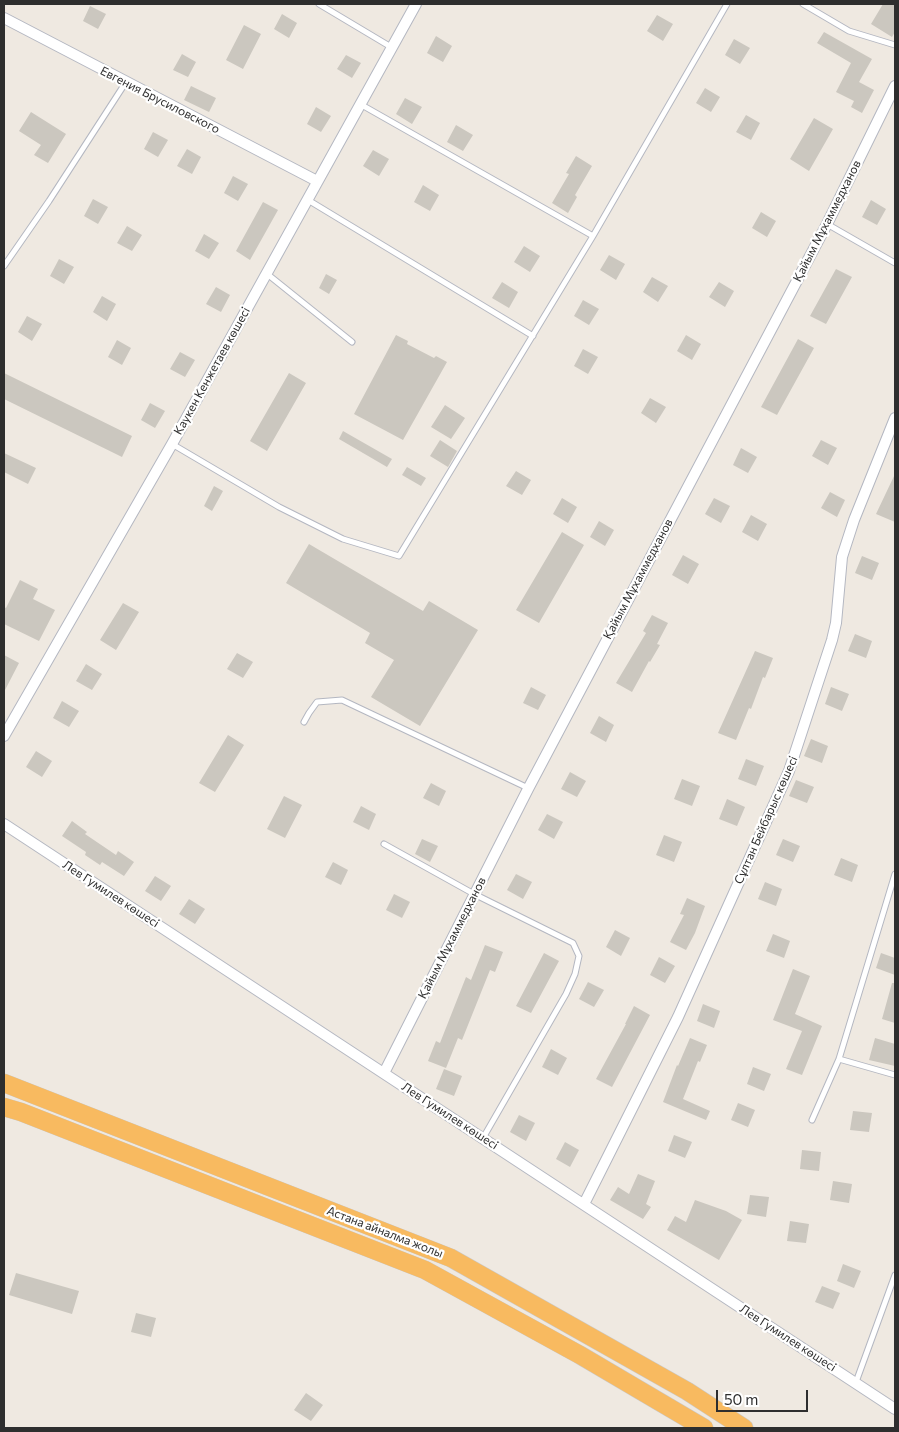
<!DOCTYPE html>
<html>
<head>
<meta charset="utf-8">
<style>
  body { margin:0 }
  #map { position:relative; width:899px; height:1432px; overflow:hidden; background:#efe9e1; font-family:Commissioner,sans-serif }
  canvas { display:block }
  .frame { position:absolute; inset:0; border:5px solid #2e2e2e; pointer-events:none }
  .scale { position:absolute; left:716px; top:1390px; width:92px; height:22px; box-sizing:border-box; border:2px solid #2e2e2e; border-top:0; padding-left:6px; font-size:15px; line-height:18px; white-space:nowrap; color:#2e2e2e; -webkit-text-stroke:4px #fff; paint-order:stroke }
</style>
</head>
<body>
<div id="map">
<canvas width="899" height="1432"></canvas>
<div class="frame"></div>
<div class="scale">50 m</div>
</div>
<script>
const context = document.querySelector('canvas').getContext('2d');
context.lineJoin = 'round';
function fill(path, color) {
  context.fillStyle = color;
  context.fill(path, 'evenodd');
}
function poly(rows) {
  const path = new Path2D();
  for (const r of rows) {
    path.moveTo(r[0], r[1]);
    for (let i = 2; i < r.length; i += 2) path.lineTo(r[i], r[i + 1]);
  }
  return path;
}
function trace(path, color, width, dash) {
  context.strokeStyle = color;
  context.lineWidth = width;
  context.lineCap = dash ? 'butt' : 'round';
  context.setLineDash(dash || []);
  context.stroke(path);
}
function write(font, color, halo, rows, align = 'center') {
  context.font = font + ' Commissioner,sans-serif';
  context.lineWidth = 4.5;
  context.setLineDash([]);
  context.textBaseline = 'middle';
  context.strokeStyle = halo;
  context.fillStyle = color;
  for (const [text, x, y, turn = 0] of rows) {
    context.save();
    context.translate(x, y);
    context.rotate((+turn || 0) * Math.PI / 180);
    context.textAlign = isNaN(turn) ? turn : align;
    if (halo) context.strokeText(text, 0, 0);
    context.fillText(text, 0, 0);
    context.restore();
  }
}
fill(poly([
  [883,4,895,4,895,32,892,37,871,24],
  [90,6,106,14,98,29,83,21],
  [282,14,297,23,289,38,274,29],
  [657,15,673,24,663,41,647,31],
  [244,25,261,34,243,69,226,60],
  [824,32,872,59,859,82,874,90,862,113,851,107,854,101,836,92,851,63,817,43],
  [436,36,452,46,443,62,427,53],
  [734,39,750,48,740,64,725,55],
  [182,54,196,62,188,77,173,70],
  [346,55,361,63,352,78,337,69],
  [191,86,216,98,209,112,184,100],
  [705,88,720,97,711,112,696,103],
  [405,98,422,107,412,124,396,114],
  [316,107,331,116,321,132,307,124],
  [31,112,66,134,48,163,34,155,41,145,19,131],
  [746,115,760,123,751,140,736,132],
  [814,118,833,129,809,171,790,159],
  [456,125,473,135,463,151,447,142],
  [153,132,168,140,158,157,144,149],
  [187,149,201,157,192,174,177,166],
  [373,150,389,159,379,176,363,166],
  [576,156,592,166,575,195,577,197,568,213,552,203,569,174,566,173],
  [233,176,248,184,238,201,224,193],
  [423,185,439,195,430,211,414,202],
  [93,199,108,207,98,224,84,216],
  [871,200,886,209,877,225,862,217],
  [263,202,278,210,250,260,236,251],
  [761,212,776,221,767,237,752,228],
  [127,226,142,235,132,251,117,243],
  [204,234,219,243,209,259,195,251],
  [524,246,540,256,530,272,514,262],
  [609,255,625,264,616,280,600,270],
  [59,259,74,267,64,284,50,276],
  [836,269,852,277,826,324,810,316],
  [326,274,337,280,329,294,319,288],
  [652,277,668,286,658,302,643,292],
  [502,282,518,292,509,308,492,298],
  [719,282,734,291,725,307,709,297],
  [216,287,230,295,221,312,206,304],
  [102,296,116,304,107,321,93,312],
  [583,300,599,309,589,325,574,316],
  [27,316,42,324,32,341,18,332],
  [396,335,408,341,407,344,434,358,436,356,447,362,403,440,354,414],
  [686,335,701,344,692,360,677,351],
  [798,339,814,348,777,415,761,407],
  [117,340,131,348,122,365,108,357],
  [583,349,598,357,588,374,574,366],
  [180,352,195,360,185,377,170,369],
  [4,373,132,436,122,457,4,399],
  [289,373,306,383,267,451,250,441],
  [650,398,666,407,656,423,641,413],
  [150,403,165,411,155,428,141,420],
  [445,405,465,418,451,439,431,427],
  [343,431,392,459,387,467,339,439],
  [440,440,457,451,448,467,430,456],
  [821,440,837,448,828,465,812,456],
  [741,448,757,457,748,473,733,465],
  [4,453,36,468,28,484,4,472],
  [407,467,426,478,421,486,402,475],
  [516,471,531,480,522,495,506,486],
  [895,474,895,522,876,514],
  [214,486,223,491,212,511,204,506],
  [830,492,845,500,837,517,821,508],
  [562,498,577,507,568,523,553,514],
  [714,498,730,506,721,523,705,514],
  [751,515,767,524,758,541,742,532],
  [599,521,614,530,605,546,590,537],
  [562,532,584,545,539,623,516,610],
  [309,544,423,611,429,601,478,630,420,726,371,697,394,660,365,643,370,633,286,583],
  [683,555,699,564,688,584,672,575],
  [862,556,879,563,872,580,855,573],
  [20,580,38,589,33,599,55,610,39,641,4,624,4,607,6,608],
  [123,603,139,612,116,650,100,640],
  [652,615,668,623,657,644,660,645,650,662,649,661,632,692,616,683,646,633,643,631],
  [855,634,872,641,866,658,848,651],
  [755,651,773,658,765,678,763,677,751,709,749,708,736,740,718,733],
  [237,653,253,662,243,678,227,669],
  [4,655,19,663,4,692],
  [86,664,102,674,92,690,76,681],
  [531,687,546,695,538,710,523,703],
  [831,687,849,694,842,711,825,704],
  [62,701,79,711,69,727,53,718],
  [599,716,614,725,606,742,590,733],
  [228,735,244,745,215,792,199,783],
  [811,739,828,746,822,763,804,756],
  [36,751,52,761,42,777,26,767],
  [746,759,764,766,756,786,738,779],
  [570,772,586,781,577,797,561,789],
  [682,779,700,786,692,806,674,799],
  [796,780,814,787,807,803,789,796],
  [431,783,446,791,439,806,423,798],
  [284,796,302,805,285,838,267,829],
  [727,799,745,807,737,826,719,819],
  [361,806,376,814,369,830,353,822],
  [547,814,563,822,554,839,538,830],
  [72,821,87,832,85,834,116,855,118,851,134,862,124,876,102,862,100,865,85,855,86,852,62,836],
  [664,835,682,842,674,862,656,855],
  [422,839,438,846,430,862,415,854],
  [783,839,800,846,793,862,776,855],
  [841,858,858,865,852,882,834,875],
  [333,862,348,870,341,885,325,877],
  [516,874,532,882,523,899,507,890],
  [155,876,171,886,161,901,145,891],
  [765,882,782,889,776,906,758,899],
  [394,894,410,902,402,918,386,910],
  [687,898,705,906,695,933,686,950,670,942,684,915,680,914],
  [189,899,205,909,195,924,179,914],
  [615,930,630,938,621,956,606,947],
  [773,934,790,941,784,958,766,951],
  [485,945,503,952,495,972,490,970,462,1040,458,1038,446,1068,428,1061,436,1041,440,1043,466,977,471,980],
  [544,953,559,961,531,1013,516,1006],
  [881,953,895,958,895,975,876,968],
  [659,957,675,966,665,983,650,975],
  [793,969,810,976,795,1014,822,1026,802,1075,786,1069,802,1031,773,1020],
  [588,982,604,990,594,1007,579,999],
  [892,983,895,983,895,1023,882,1019],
  [703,1004,720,1011,714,1028,697,1021],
  [634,1006,650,1015,612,1087,596,1079,626,1024,625,1024],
  [690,1038,707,1045,700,1062,698,1061,683,1099,710,1111,706,1120,663,1102,677,1065,678,1066],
  [875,1038,895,1044,895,1066,869,1060],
  [551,1049,567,1058,558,1075,542,1067],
  [753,1067,771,1074,764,1091,747,1084],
  [444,1069,462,1076,454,1096,436,1089],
  [738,1103,755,1110,748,1127,731,1120],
  [853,1111,872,1113,869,1132,850,1130],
  [519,1115,535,1123,526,1141,510,1132],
  [674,1135,692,1142,685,1158,668,1151],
  [565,1142,579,1150,570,1167,556,1159],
  [802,1150,821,1152,819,1171,800,1169],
  [638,1174,655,1181,646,1204,651,1207,643,1219,610,1200,618,1187,629,1194],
  [833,1181,852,1184,849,1203,830,1200],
  [750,1195,769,1197,766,1217,747,1214],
  [695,1200,726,1211,742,1220,719,1260,667,1230,675,1216,686,1222],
  [790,1221,809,1224,806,1243,787,1241],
  [843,1264,861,1271,854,1288,837,1281],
  [16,1273,79,1291,72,1314,9,1295],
  [822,1286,840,1293,833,1309,815,1302],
  [136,1313,156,1318,151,1337,131,1332],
  [306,1393,323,1405,311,1421,294,1410]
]), '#cbc7bf');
const service = poly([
  [319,4,391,47],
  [803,4,849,31,895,45],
  [360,104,593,236],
  [308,200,533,336],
  [827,224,895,263],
  [4,266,49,201,126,82],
  [266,273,352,342],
  [172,444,279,507,343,539,399,556,593,236,727,4],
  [304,722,309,713,317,702,342,700,528,788],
  [384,844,474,894,573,943,579,956,575,974,566,994,483,1138],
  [839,1059,895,1075],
  [812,1120,839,1059,895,874],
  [856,1382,895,1275]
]);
const minor = poly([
  [4,18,317,181],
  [4,736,172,444,416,4],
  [4,824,895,1409],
  [384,1073,528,789,827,224,895,86],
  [584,1204,678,1017,789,771,832,640,836,623,842,557,854,520,895,418]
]);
const trunk = poly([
  [4,1083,451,1258,687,1391,744,1428],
  [4,1107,21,1112,425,1270,580,1355,704,1428]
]);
trace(service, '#b4b7c1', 7);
trace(minor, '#b4b7c1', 12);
trace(trunk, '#c9c9c9', 19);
trace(service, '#fff', 5);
trace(minor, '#fff', 10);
trace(trunk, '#f8ba60', 18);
write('12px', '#2e2e2e', '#fff', [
  ["Евгения Брусиловского",160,100,27],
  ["Қайым Мұхаммедханов",827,221,-63],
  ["Каукен Кенжетаев көшесі",212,371,-61],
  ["Қайым Мұхаммедханов",638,579,-62],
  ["Сұлтан Бейбарыс көшесі",766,820,-66],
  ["Лев Гумилев көшесі",111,894,33],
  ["Қайым Мұхаммедханов",452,938,-63],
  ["Лев Гумилев көшесі",450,1116,33],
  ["Астана айналма жолы",385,1232,21],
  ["Лев Гумилев көшесі",788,1338,33]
]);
</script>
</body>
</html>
